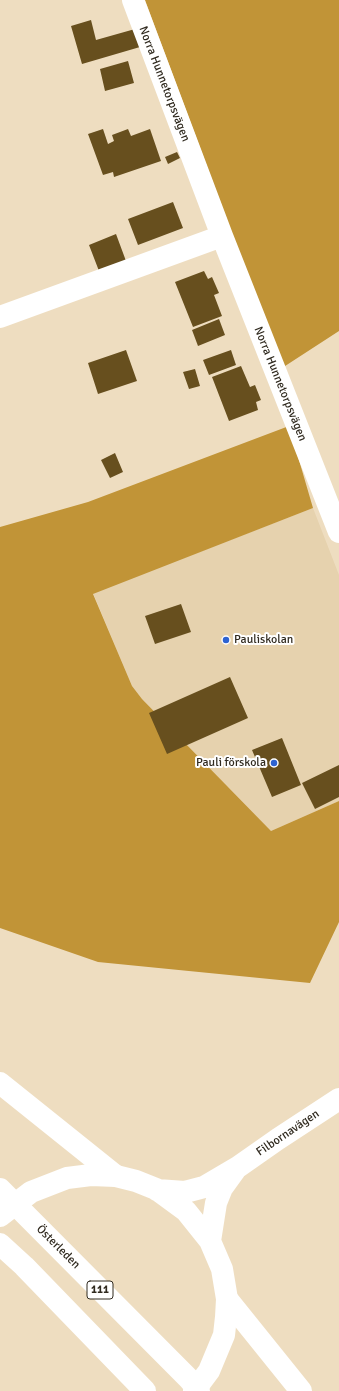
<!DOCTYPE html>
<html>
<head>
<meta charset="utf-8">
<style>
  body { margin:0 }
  canvas { display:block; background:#eeddc0 }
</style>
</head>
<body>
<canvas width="339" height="1391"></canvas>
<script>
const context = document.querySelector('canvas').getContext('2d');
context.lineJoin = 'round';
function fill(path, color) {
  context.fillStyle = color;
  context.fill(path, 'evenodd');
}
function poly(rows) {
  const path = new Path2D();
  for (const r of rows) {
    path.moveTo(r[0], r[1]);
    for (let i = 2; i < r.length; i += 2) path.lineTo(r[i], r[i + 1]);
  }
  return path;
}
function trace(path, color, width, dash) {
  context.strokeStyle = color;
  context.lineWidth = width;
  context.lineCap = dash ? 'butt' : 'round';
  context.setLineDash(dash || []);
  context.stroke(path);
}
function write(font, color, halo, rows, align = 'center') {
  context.font = font + ' Signika,sans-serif';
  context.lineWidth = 4;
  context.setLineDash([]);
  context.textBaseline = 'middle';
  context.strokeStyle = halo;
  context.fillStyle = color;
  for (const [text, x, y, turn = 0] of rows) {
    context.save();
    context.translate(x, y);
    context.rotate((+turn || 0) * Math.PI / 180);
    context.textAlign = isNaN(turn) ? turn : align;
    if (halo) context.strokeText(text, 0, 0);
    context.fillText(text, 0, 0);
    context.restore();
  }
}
fill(poly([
  [313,508,339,575,339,801,271,831,142,699,132,686,93,593]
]), '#e6d2ae');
fill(poly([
  [145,0,339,0,339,331,282,368],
  [289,426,313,508,93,594,132,686,142,699,271,831,339,801,339,922,310,983,98,962,0,928,0,527,88,502]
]), '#c19437');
fill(poly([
  [91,20,96,40,135,29,140,47,82,64,71,26],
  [128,61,134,83,105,91,100,69],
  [103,129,108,144,114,141,112,135,128,129,131,136,150,129,161,161,114,177,113,172,103,175,88,134],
  [177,152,180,158,168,164,165,157],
  [173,202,183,228,138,245,128,219],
  [116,234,126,261,99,271,89,245],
  [204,271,208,279,212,277,219,293,214,295,222,316,193,327,175,282],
  [219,319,225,335,198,346,192,330],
  [126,350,137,381,98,394,88,363],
  [231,350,236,365,209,375,203,360],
  [241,366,250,387,255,385,261,400,256,402,258,410,229,421,212,377],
  [195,369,200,386,189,389,183,372],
  [115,453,123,472,110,478,101,460],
  [181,604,191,632,155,644,145,616],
  [230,677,248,718,167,754,149,713],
  [282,738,301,785,272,797,252,750],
  [339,765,339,797,315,809,302,783]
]), '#674f1e');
trace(poly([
  [133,0,222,236,339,532],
  [0,317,222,236],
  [157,1190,185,1192,204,1187,238,1167,278,1139,339,1099],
  [0,1216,31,1192,67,1178,91,1175,116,1176,136,1181,156,1189,186,1211,210,1241,222,1269,227,1299,226,1317,224,1335,209,1371,194,1391],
  [210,1241,216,1203,222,1188,235,1170]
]), '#fff', 22);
trace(poly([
  [0,1083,116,1176],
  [0,1189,189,1379,199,1391],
  [0,1244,24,1266,145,1391],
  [227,1299,301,1391]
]), '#fff', 22);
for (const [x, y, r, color] of [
  [226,640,4,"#2d63d2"],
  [274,763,4,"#2d63d2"]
]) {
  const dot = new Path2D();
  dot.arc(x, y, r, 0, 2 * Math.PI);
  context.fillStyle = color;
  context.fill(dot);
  trace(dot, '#fff', 1.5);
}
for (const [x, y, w] of [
  [100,1290,26]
]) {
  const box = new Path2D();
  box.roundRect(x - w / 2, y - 9, w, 18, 3);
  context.fillStyle = '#fff';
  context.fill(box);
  trace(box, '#302a1f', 1);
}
write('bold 11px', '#302a1f', null, [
  ["111",100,1290]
]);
write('12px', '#302a1f', '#fff', [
  ["Norra Hunnetorpsvägen",164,84,69],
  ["Norra Hunnetorpsvägen",280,384,68],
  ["Filbornavägen",288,1133,-34],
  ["Österleden",58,1247,45]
]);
write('12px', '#302a1f', '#fff', [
  ["Pauliskolan",234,640],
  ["Pauli förskola",266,763,"right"]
], 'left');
</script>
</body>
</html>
